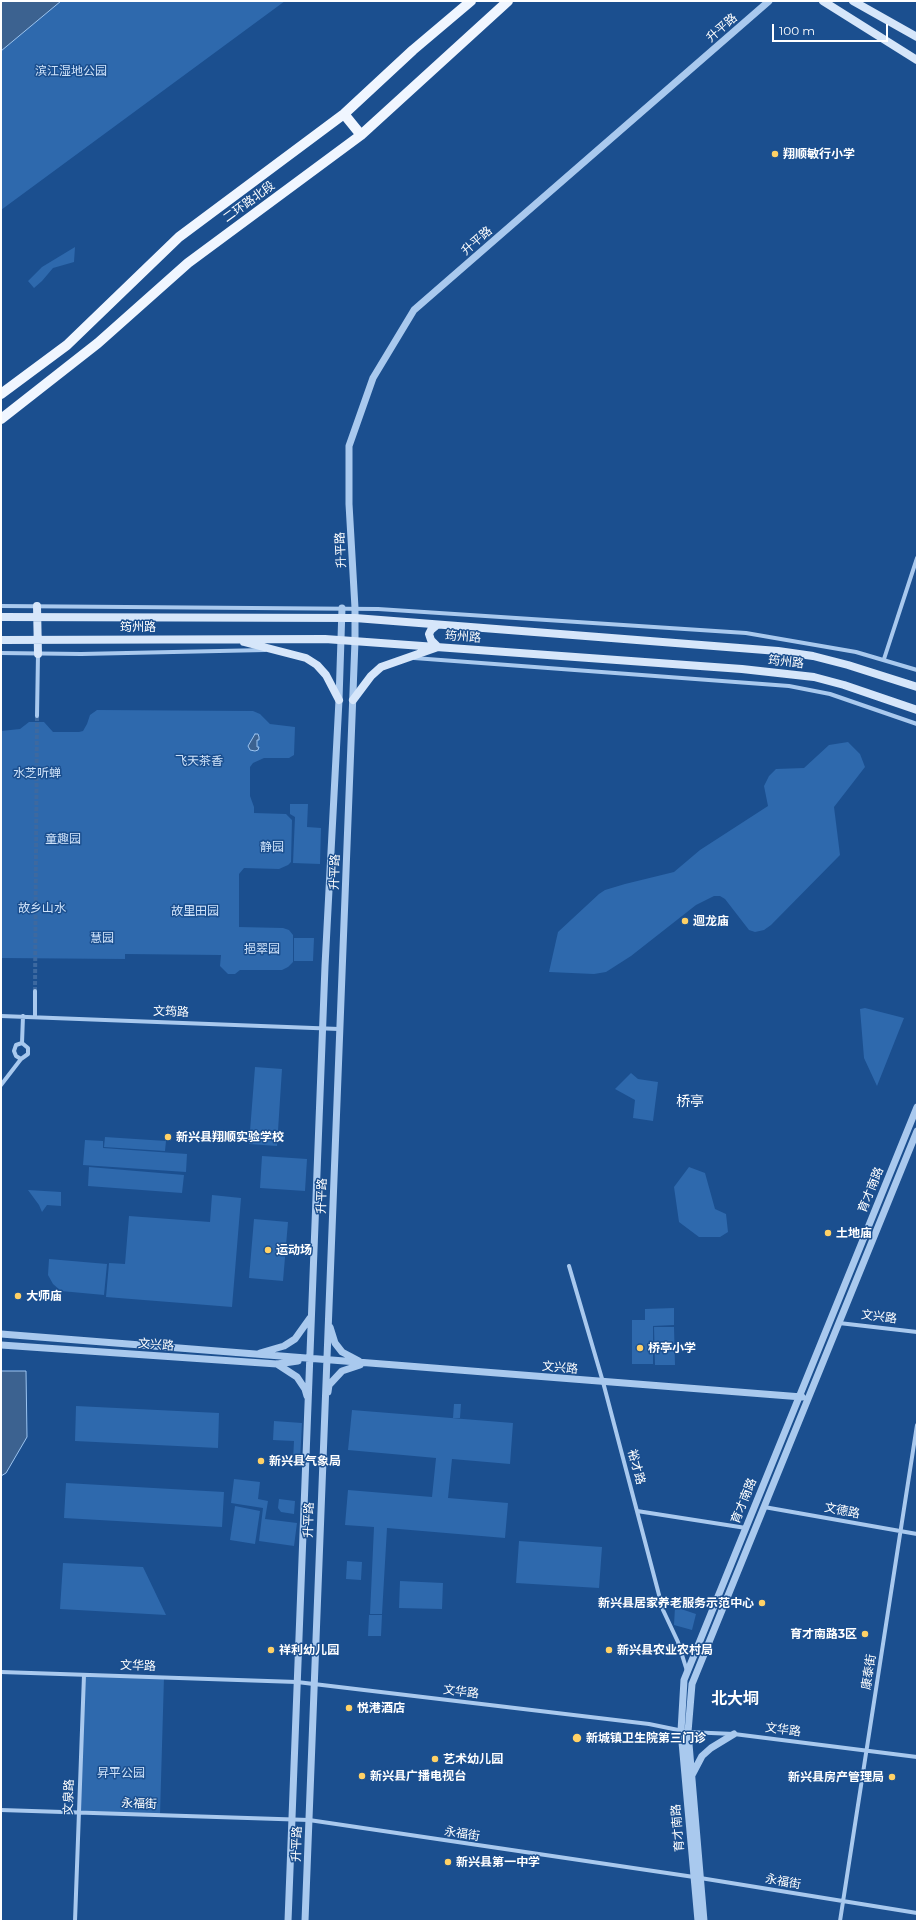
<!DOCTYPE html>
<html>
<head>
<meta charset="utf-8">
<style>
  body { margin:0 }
  #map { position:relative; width:918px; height:1922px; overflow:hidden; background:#1b4f8f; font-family:Montserrat,sans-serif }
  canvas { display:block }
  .frame { position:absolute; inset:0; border:2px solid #fff; pointer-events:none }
  .scale { position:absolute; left:772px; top:24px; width:116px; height:18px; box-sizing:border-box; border:2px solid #fff; border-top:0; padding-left:5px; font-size:12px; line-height:14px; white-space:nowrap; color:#fff; -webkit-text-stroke:3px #1b4f8f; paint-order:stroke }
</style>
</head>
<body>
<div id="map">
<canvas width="918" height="1922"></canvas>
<div class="frame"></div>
<div class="scale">100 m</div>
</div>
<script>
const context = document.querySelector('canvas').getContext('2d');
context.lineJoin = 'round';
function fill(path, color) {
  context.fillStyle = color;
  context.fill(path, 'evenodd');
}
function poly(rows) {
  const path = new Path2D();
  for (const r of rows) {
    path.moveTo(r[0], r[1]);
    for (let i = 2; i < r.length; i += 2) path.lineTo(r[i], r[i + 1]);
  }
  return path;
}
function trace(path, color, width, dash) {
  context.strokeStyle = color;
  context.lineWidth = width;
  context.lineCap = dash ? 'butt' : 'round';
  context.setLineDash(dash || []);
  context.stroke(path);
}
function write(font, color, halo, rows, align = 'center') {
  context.font = font + ' Montserrat,"Noto Sans SC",sans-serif';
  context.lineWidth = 3;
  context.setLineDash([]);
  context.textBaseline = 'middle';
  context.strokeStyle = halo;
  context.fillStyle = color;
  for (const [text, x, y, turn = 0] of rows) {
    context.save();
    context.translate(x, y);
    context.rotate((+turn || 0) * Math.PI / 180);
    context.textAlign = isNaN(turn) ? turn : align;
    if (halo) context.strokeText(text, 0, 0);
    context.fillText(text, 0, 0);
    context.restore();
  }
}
fill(poly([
  [1,1,285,1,1,210],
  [75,247,74,262,53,268,42,281,34,288,28,281,42,267],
  [97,710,253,711,260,714,270,724,295,727,294,755,289,758,264,758,253,763,250,767,250,796,254,807,254,813,286,814,292,820,291,862,288,865,279,869,244,868,239,874,239,927,283,928,289,930,293,935,293,962,288,967,282,970,240,970,235,974,228,974,220,966,221,955,125,954,125,959,1,958,1,731,20,729,29,722,44,722,53,732,79,732,83,731,87,724,90,715],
  [848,742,860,754,865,767,834,807,840,855,771,925,764,930,755,932,749,930,725,899,720,896,714,896,696,905,631,956,606,972,594,974,549,972,558,932,599,894,605,890,625,884,674,872,700,850,768,806,764,786,769,776,776,769,804,768,829,745],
  [290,804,308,804,307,827,321,828,320,864,293,863,295,817,290,814],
  [294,938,314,938,313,961,294,961],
  [865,1008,904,1018,877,1086,864,1058,860,1009],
  [255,1067,282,1069,277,1146,249,1144],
  [631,1073,638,1079,658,1082,653,1121,633,1118,635,1100,615,1089],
  [105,1137,166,1141,165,1151,104,1147],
  [85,1140,103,1141,103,1148,187,1154,186,1172,83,1165],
  [262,1156,307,1159,305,1191,260,1188],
  [89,1167,184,1175,182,1193,88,1186],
  [689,1167,705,1173,715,1209,726,1214,728,1232,720,1237,699,1237,679,1222,674,1187],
  [28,1190,61,1192,61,1206,47,1205,42,1212,39,1205],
  [212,1195,241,1198,232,1307,106,1297,109,1263,125,1264,129,1216,210,1222],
  [254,1219,288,1222,283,1281,249,1278],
  [49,1259,107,1264,104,1295,61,1291,53,1284,48,1275],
  [674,1308,674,1325,653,1326,653,1364,632,1364,632,1320,645,1320,645,1309],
  [654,1327,674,1327,675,1365,655,1365],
  [454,1404,461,1404,460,1418,453,1418],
  [76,1406,219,1413,218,1448,75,1441],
  [352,1410,513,1423,510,1464,452,1459,448,1498,508,1503,505,1538,387,1528,382,1614,370,1614,374,1527,345,1525,348,1490,432,1497,436,1458,348,1450],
  [274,1421,302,1423,300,1461,293,1461,294,1441,273,1440],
  [234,1479,260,1482,258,1499,268,1501,265,1519,297,1523,294,1546,259,1541,263,1508,231,1503],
  [66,1483,224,1492,222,1527,64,1518],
  [279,1499,295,1501,294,1514,281,1512,278,1508],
  [235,1506,260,1511,255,1544,230,1540],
  [519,1541,602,1547,599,1588,516,1583],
  [347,1561,362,1562,361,1580,346,1579],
  [63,1563,143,1567,166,1615,60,1609],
  [400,1581,443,1583,442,1609,399,1608],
  [675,1607,696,1614,692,1630,674,1625],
  [369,1615,382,1615,381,1636,368,1636],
  [84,1675,164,1677,160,1815,79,1812]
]), '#2e69ad');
const water = poly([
  [1,1,61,1,1,51,1,1],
  [255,734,258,734,259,737,259,740,257,740,257,747,259,747,258,750,255,751,250,750,248,746,255,734],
  [1,1371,26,1371,27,1437,6,1473,1,1476,1,1371]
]);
fill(water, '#3c6290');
trace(water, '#9cc4f0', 1);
trace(poly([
  [35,991,37,716]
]), '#3d69a0', 4, [4, 2]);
trace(poly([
  [1,606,378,609,746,633,856,652,917,670],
  [1,653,81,654,265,650],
  [414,658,789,686,830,694,917,724],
  [884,659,917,558],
  [37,716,38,654],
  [1,1016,339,1029],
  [35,1017,35,991],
  [22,1043,23,1016],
  [1,1085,21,1059,28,1054,28,1048,22,1043,16,1045,14,1051,16,1056,21,1059],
  [569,1266,603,1382,663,1610,678,1642,687,1671],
  [839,1323,917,1332],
  [764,1507,917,1534],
  [637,1511,746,1528],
  [1,1672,297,1682,649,1724,688,1732,734,1734,917,1757],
  [1,1810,309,1820,694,1877,917,1913],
  [75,1921,84,1675],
  [840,1921,917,1425]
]), '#a9c9ee', 4);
trace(poly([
  [330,1327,335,1343,342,1352,359,1361],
  [1,1334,802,1397],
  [1,1345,277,1364,298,1361],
  [260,1353,284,1346,295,1339,310,1318],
  [277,1364,297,1377,305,1389,307,1396],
  [328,1392,329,1385,342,1371,360,1365],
  [692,1775,702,1756,711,1748,734,1734],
  [288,1921,325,966,339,700,342,608],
  [305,1921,355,641,355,608,349,504,349,446,373,378,414,310,769,1],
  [698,1921,681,1731,684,1680,917,1107],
  [704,1921,688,1732,692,1684,917,1131]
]), '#a9c9ee', 7);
trace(poly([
  [823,1,917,60],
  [853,1,917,37],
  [37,606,38,654],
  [1,617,355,618,778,651,813,656,848,665,917,687],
  [1,640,325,639,742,669,814,677,844,685,917,710],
  [244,642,306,658,317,665,326,675,339,700],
  [353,700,371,676,381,667,438,647,431,640,429,634,431,630,437,625]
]), '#d6e6fa', 8);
trace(poly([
  [344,114,361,135],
  [1,394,67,345,179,237,344,114,413,50,471,1],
  [1,419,98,343,188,263,361,135,508,1]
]), '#f0f6ff', 10);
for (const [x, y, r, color] of [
  [775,154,4,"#ffd166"],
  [685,921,4,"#ffd166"],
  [168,1137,4,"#ffd166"],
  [828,1233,4,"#ffd166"],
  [268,1250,4,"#ffd166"],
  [18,1296,4,"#ffd166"],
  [640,1348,4,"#ffd166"],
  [261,1461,4,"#ffd166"],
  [762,1603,4,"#ffd166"],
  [865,1634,4,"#ffd166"],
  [271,1650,4,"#ffd166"],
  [609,1650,4,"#ffd166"],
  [349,1708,4,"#ffd166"],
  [577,1738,5,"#ffd166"],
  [435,1759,4,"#ffd166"],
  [362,1776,4,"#ffd166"],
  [892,1777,4,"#ffd166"],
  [448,1862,4,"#ffd166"]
]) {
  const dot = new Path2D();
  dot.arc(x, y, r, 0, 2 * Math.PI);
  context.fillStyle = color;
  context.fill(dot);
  trace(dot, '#1b4f8f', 1.5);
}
write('12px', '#fff', '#1b4f8f', [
  ["升平路",722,28,-41],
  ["二环路北段",249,202,-36],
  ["升平路",477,241,-41],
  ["升平路",341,550,-93],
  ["筠州路",138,627],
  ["筠州路",463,637,4],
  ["筠州路",786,662,6],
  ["升平路",335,872,-88],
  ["文筠路",171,1012,2],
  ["育才南路",871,1190,-68],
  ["升平路",322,1196,-88],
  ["文兴路",879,1317,7],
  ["文兴路",156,1345,4],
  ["文兴路",560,1368,5],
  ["裕才路",636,1467,75],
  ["育才南路",744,1501,-68],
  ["文德路",842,1511,11],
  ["升平路",309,1520,-88],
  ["文华路",138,1666,2],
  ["康泰街",869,1672,-81],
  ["文华路",461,1692,7],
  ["文华路",783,1730,7],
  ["文泉路",69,1797,-88],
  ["永福街",139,1804,2],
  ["育才南路",678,1828,-95],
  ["永福街",462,1834,9],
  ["升平路",297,1844,-88],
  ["永福街",783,1882,10]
]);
write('12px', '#cfe3fa', '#1b4f8f', [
  ["滨江湿地公园",71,71],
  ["飞天茶香",199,761],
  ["水芝听蝉",37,773],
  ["童趣园",63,839],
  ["静园",272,847],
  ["故乡山水",42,908],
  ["故里田园",195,911],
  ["慧园",102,938],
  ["挹翠园",262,949],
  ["昇平公园",121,1773]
]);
write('bold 12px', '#fff', '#1b4f8f', [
  ["翔顺敏行小学",783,154],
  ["迴龙庙",693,921],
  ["新兴县翔顺实验学校",176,1137],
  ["土地庙",836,1233],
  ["运动场",276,1250],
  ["大师庙",26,1296],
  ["桥亭小学",648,1348],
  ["新兴县气象局",269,1461],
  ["新兴县居家养老服务示范中心",754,1603,"right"],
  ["育才南路3区",857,1634,"right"],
  ["祥利幼儿园",279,1650],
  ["新兴县农业农村局",617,1650],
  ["悦港酒店",357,1708],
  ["新城镇卫生院第三门诊",586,1738],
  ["艺术幼儿园",443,1759],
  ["新兴县广播电视台",370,1776],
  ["新兴县房产管理局",884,1777,"right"],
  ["新兴县第一中学",456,1862]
], 'left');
write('14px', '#fff', '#1b4f8f', [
  ["桥亭",690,1102]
]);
write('bold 16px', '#fff', '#1b4f8f', [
  ["北大垌",735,1699]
]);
</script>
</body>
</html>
